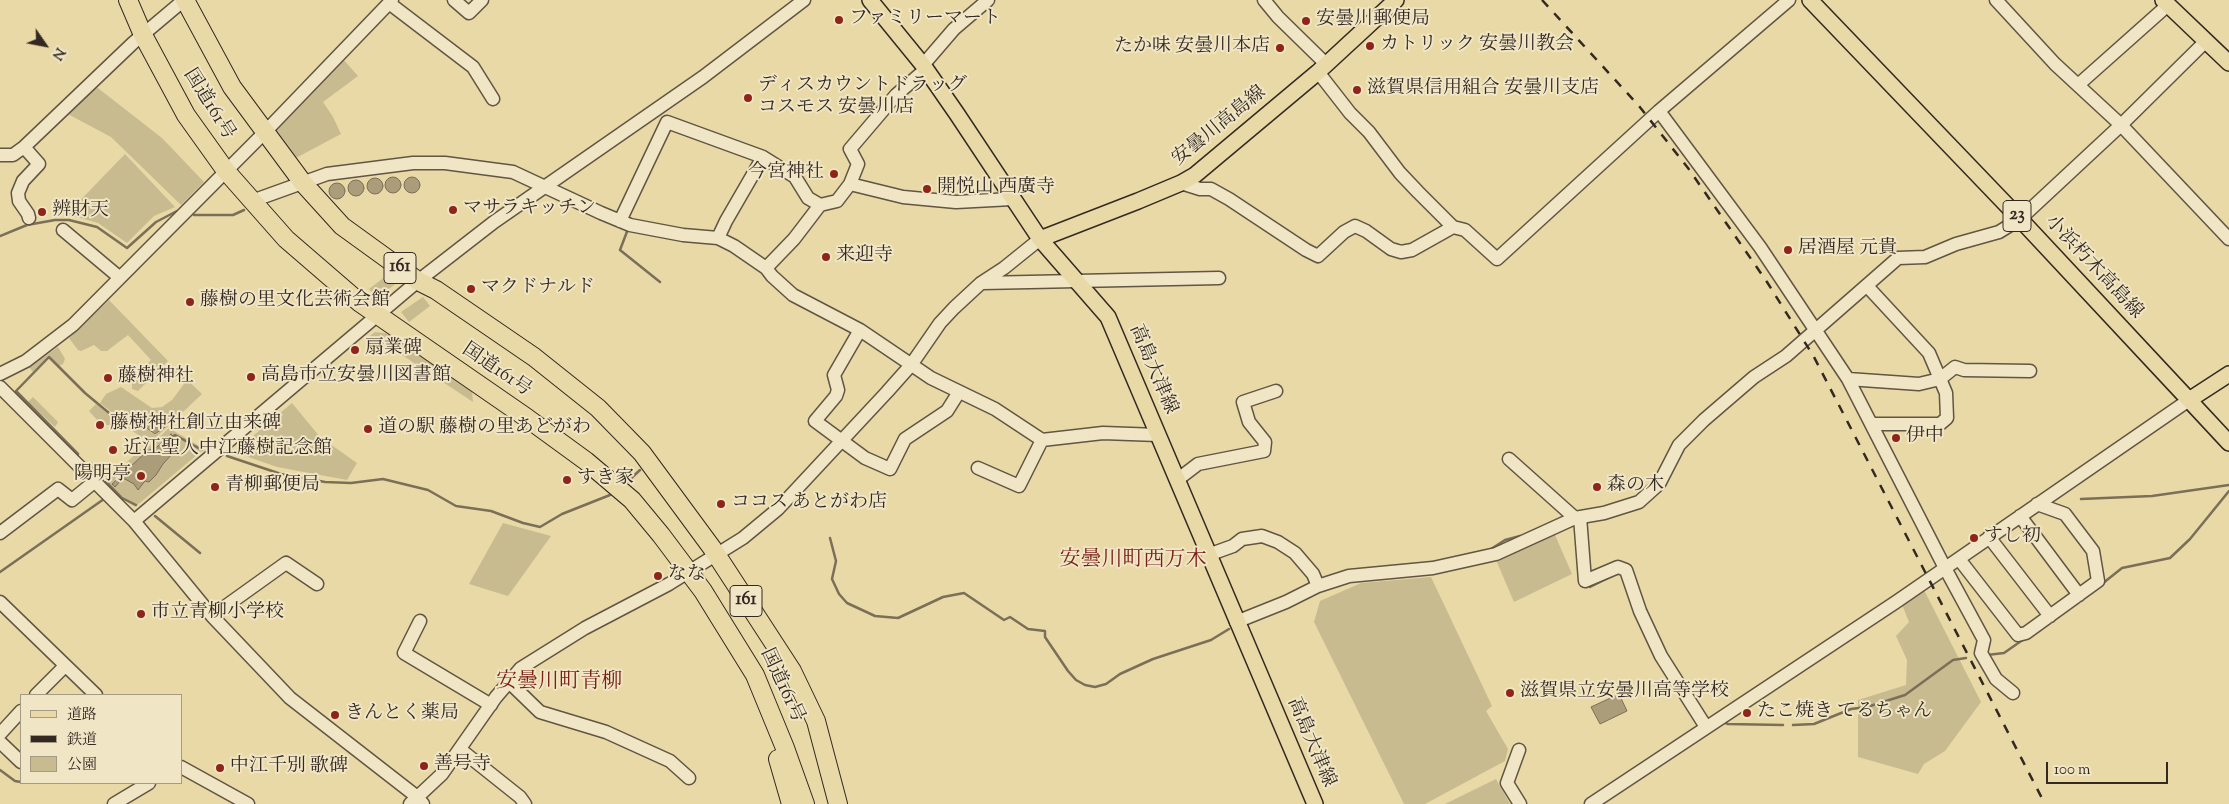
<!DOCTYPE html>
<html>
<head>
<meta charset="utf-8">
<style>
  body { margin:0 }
  #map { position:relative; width:2229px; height:804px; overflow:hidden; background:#e8d9a7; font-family:"Sorts Mill Goudy","Noto Serif JP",serif }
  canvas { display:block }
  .legend { position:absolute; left:20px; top:694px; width:162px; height:90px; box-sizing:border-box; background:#f0e6c6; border:1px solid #a59a84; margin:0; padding:6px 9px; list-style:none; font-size:15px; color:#342922 }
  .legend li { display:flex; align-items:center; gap:10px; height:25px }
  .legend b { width:25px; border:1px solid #a59a84 }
  .north { position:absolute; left:20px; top:20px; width:50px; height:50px; -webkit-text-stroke:4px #f0e6c6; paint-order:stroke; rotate:123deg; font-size:14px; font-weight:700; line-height:20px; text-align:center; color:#342922 }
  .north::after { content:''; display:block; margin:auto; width:18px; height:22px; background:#342922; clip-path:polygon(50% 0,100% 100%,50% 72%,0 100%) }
  .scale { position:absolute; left:2046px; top:762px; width:122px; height:22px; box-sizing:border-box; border:2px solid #342922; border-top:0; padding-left:6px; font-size:15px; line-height:18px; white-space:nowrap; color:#342922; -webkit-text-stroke:4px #f0e6c6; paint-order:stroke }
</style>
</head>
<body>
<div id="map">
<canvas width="2229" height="804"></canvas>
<ul class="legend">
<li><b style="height:6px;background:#e8d9a7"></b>道路</li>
<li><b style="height:6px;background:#342922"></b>鉄道</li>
<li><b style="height:14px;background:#c9bb90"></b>公園</li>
</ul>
<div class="north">N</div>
<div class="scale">100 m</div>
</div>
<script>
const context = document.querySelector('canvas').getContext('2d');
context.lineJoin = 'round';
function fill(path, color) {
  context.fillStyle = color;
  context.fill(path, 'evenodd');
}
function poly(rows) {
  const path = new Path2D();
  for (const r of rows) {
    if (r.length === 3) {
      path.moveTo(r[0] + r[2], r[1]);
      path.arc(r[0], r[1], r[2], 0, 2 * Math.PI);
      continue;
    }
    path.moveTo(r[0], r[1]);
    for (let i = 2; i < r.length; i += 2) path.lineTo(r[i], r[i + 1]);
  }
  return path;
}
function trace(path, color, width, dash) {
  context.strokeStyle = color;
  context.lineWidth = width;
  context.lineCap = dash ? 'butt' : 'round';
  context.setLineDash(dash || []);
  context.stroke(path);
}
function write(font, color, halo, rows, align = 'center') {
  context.font = font + ' "Sorts Mill Goudy","Noto Serif JP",serif';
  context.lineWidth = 4;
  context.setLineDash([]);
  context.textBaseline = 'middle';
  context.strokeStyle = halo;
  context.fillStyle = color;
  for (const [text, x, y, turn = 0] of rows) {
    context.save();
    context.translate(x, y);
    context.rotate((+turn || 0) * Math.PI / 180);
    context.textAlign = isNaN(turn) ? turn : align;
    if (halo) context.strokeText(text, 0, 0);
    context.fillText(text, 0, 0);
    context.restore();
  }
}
fill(poly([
  [343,59,358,76,323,102,333,117,341,134,292,160,272,133],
  [94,85,162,138,204,182,181,205,111,137,64,112],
  [125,154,175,207,154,216,127,243,98,223,67,214],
  [390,273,398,282,377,298,369,289],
  [423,297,430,306,409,322,401,312],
  [109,300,168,361,138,391,132,389,132,381,151,360,128,335,107,351,101,351,94,345,81,351,78,350,69,338],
  [375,332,392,334,452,376,472,392,473,402,393,349,386,349,381,353,365,340],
  [58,347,65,359,63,364,59,366,50,356,33,372,29,367],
  [172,365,202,394,150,443,125,426,122,418,134,419,155,435,165,427,163,422,130,412,113,413,100,403,106,394,121,387,152,408,162,407,172,400,184,384,171,367],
  [33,397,58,422,55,427,28,402],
  [292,403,320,437,357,463,347,480,277,467,234,452],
  [96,404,110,416,119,417,122,425,107,425,99,422,89,411],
  [169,428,204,449,135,507,121,498,108,485,109,483,90,463,92,462,109,479,146,444,148,446,146,449],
  [503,523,551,536,508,596,469,584],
  [1555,535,1572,574,1514,602,1496,560],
  [1431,577,1492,706,1486,711,1508,749,1505,761,1425,804,1404,804,1314,622,1320,601,1361,583],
  [1924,590,1981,702,1945,751,1924,764,1918,774,1858,757,1858,700,1906,685,1907,660,1896,636,1909,622,1901,602],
  [1496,779,1510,804,1445,804]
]), '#c9bb90');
const water = poly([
  [393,185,8],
  [412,185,8],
  [375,186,8],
  [356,188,8],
  [337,191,8],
  [122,412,136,414,163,423,165,427,155,434,134,419,121,417,122,412],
  [171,434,174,438,169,443,172,454,163,464,156,475,149,482,145,481,138,490,134,484,125,479,122,479,115,487,112,484,147,451,157,447,171,434],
  [1619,694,1627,711,1600,724,1591,707,1619,694]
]);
fill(water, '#ab9d7a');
trace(water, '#7b6f57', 1);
trace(poly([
  [194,215,233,215,244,210],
  [628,229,620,250,660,282],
  [0,236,27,225,55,220,69,220,97,227,127,248,156,222,177,211],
  [170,438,175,435,202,450],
  [78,454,16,391,49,357,85,393,109,413,115,416,125,415],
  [227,456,281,474,325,482,351,483,383,479,428,490,456,506,491,511,523,523,540,527,562,514,610,495],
  [88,463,122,498,136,505],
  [625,484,640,470],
  [2081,499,2152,496,2229,485],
  [155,516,200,553],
  [830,538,836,561,832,579,839,594,847,603,875,616,898,618,943,597,964,593,1004,620,1010,617,1028,629,1045,631,1045,637,1068,671,1076,680,1085,685,1095,687,1106,684,1120,674,1153,659,1211,640,1229,629],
  [1491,549,1505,540,1520,536],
  [0,572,104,499],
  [2102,584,2122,568,2170,558,2190,539,2229,491],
  [1590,587,1612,576],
  [1987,655,2004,653,2024,639],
  [1723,722,1728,724,1783,725],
  [1793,725,1814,724,1851,709,1867,707,1905,695,1953,660,1966,658],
  [0,770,15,781,21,782]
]), '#7b6f57', 2.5);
const minor = poly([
  [454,0,469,13,482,0],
  [1264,0,1278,17,1326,64],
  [1996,0,2055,64,2121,125,2229,239],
  [389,3,473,67,493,99],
  [923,65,954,29,988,0],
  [1318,72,1350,113,1369,132,1400,173,1418,192,1453,227,1465,230,1497,259,1659,111,1789,0],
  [2078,85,2168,5],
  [1659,111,1760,247,1848,379,1945,568,1984,640,1981,653,1996,679,2013,693],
  [24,147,39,164,23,181,18,193,19,201,28,214,29,218],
  [0,155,13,155,24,147,133,43,184,0],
  [763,157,795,177,808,198,820,205],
  [1181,183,1200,189,1211,189,1229,199,1306,250,1318,256,1344,232,1355,226,1366,231,1391,249,1401,252,1412,250,1453,227],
  [850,184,858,164,850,149,896,95,926,69],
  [252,201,327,174,413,163,445,163,513,172,601,213,630,225,683,235,718,238,734,246,766,268,772,276,793,295,860,330,931,378,995,409,1042,440,1103,433,1158,435],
  [620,221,667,122,763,157,726,221,718,238],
  [63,230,119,277],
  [766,268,794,239,820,205,837,201,850,184,903,197,956,202,1012,199],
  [982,283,1219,278],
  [1867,286,1929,353,1946,393,1947,418,1940,424,1871,424],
  [860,330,834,375,838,390,836,396,815,421,865,458,890,469,905,439,947,411,959,392],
  [0,374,26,361,73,325,264,133,392,0],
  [1848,379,1919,384,1940,379,1955,367,1964,370,2030,371],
  [0,387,134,521,212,616,290,698,416,796,423,804],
  [1509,459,1575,518],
  [978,468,1019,486,1042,440],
  [1177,480,1198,464,1264,451,1265,442,1249,422,1243,402,1276,391],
  [2020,516,2079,595],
  [1580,517,1585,581,1618,567,1626,570,1640,611,1661,656,1706,727],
  [134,521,418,281,494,222,703,77,804,0],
  [0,533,58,489,72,500,94,482],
  [1989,537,2050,616],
  [1208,555,1233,546,1242,539,1262,536,1278,542,1295,553,1313,574,1318,586],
  [1959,559,2018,635,2026,633,2098,581,2093,551,2065,514,2037,504],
  [0,602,96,695],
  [212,616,286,563,317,584],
  [420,621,404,653,491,705],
  [1236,622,1286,602,1318,586,1349,576,1433,568,1496,554,1575,518,1604,513,1639,502,1659,484,1679,445,1704,420,1754,377,1786,356,1898,258,1925,257,1956,244,1999,232,2020,219,2121,125,2206,41],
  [509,682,540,712,606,732,670,761,689,778],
  [36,695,65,666],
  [0,734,21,711],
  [0,742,21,762],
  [461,750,520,797,525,804],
  [1519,750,1507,783,1520,804],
  [181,767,248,804],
  [114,804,149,783],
  [410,804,442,774,496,697,521,668,585,628,669,584,743,538,778,509,887,392,911,365,940,323,954,308,981,283,1004,268,1040,239],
  [1591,804,1896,602,2189,400]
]);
const major = poly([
  [870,0,923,65,957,114,1040,239,1108,317,1315,804],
  [1810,0,2020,219,2189,400,2229,374],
  [2163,0,2229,63],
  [1040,239,1138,201,1181,183,1195,175,1318,72,1396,0],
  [2189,400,2229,443]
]);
const highway = poly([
  [128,0,143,35,186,115,226,171,286,239,359,302,527,418,586,461,632,500,661,535,703,591,755,675,785,748,805,804],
  [185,0,232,87,303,183,342,226,418,281,436,290,534,357,598,408,642,453,712,548,792,671,816,721,838,804],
  [778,759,791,804]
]);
trace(minor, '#615543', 15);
trace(major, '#342922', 18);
trace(highway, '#342922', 20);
trace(minor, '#f0e6c6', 12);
trace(major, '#e8d9a7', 15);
trace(highway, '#e8d9a7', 18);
trace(poly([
  [1542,0,1639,106,1688,168,1767,282,1814,357,2045,804]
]), '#342922', 2.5, [9, 9]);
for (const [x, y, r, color] of [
  [839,20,5,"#8f2418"],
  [1306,21,5,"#8f2418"],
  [1370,46,5,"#8f2418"],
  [1280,48,5,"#8f2418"],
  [1357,90,5,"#8f2418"],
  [748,98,5,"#8f2418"],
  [834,174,5,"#8f2418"],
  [927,189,5,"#8f2418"],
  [453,210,5,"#8f2418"],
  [42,212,5,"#8f2418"],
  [1788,250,5,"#8f2418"],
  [826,257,5,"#8f2418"],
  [471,289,5,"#8f2418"],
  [190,302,5,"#8f2418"],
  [355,350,5,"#8f2418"],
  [251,377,5,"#8f2418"],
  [108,378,5,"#8f2418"],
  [100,425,5,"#8f2418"],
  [368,429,5,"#8f2418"],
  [1896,438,5,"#8f2418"],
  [113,450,5,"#8f2418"],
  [141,476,5,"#8f2418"],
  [567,480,5,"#8f2418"],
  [215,487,5,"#8f2418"],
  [1597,487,5,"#8f2418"],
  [721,504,5,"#8f2418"],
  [1974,538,5,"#8f2418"],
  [658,576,5,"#8f2418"],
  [141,614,5,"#8f2418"],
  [1510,693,5,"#8f2418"],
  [1747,713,5,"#8f2418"],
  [335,715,5,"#8f2418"],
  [424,766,5,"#8f2418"],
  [220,768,5,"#8f2418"]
]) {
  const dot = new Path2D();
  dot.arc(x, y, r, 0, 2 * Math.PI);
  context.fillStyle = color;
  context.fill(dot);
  trace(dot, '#f0e6c6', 2);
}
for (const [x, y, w] of [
  [2017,216,28],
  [400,268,32],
  [746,601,32]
]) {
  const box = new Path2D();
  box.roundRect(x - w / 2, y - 15.5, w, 31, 4);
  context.fillStyle = '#f0e6c6';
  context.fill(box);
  trace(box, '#342922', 1);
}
write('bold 18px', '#342922', null, [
  ["23",2017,216],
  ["161",400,268],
  ["161",746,601]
]);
write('19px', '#342922', '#f0e6c6', [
  ["ファミリーマート",849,20],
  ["安曇川郵便局",1316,21],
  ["カトリック 安曇川教会",1380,46],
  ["たか味 安曇川本店",1270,48,"right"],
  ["ディスカウントドラッグ",758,87],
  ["コスモス 安曇川店",758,109],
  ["滋賀県信用組合 安曇川支店",1367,90],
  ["今宮神社",824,174,"right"],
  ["開悦山 西廣寺",937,189],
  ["マサラキッチン",463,210],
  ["辨財天",52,212],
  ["居酒屋 元貴",1798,250],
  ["来迎寺",836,257],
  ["マクドナルド",481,289],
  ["藤樹の里文化芸術会館",200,302],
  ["扇業碑",365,350],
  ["高島市立安曇川図書館",261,377],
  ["藤樹神社",118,378],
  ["藤樹神社創立由来碑",110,425],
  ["道の駅 藤樹の里あどがわ",378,429],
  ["伊中",1906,438],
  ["近江聖人中江藤樹記念館",123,450],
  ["陽明亭",131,476,"right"],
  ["すき家",577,480],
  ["青柳郵便局",225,487],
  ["森の木",1607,487],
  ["ココス あとがわ店",731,504],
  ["すし初",1984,538],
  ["なな",668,576],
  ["市立青柳小学校",151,614],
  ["滋賀県立安曇川高等学校",1520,693],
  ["たこ焼き てるちゃん",1757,713],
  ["きんとく薬局",345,715],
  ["善号寺",434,766],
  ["中江千別 歌碑",230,768]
], 'left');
write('19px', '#342922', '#f0e6c6', [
  ["国道161号",208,105,58],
  ["安曇川高島線",1220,127,-39],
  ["小浜朽木高島線",2093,268,47],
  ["高島大津線",1152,370,67],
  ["国道161号",496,371,34],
  ["国道161号",781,686,65],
  ["高島大津線",1310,743,67]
]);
write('21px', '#7a1f14', '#f0e6c6', [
  ["安曇川町西万木",1133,561],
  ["安曇川町青柳",559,683]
]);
</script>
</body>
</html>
